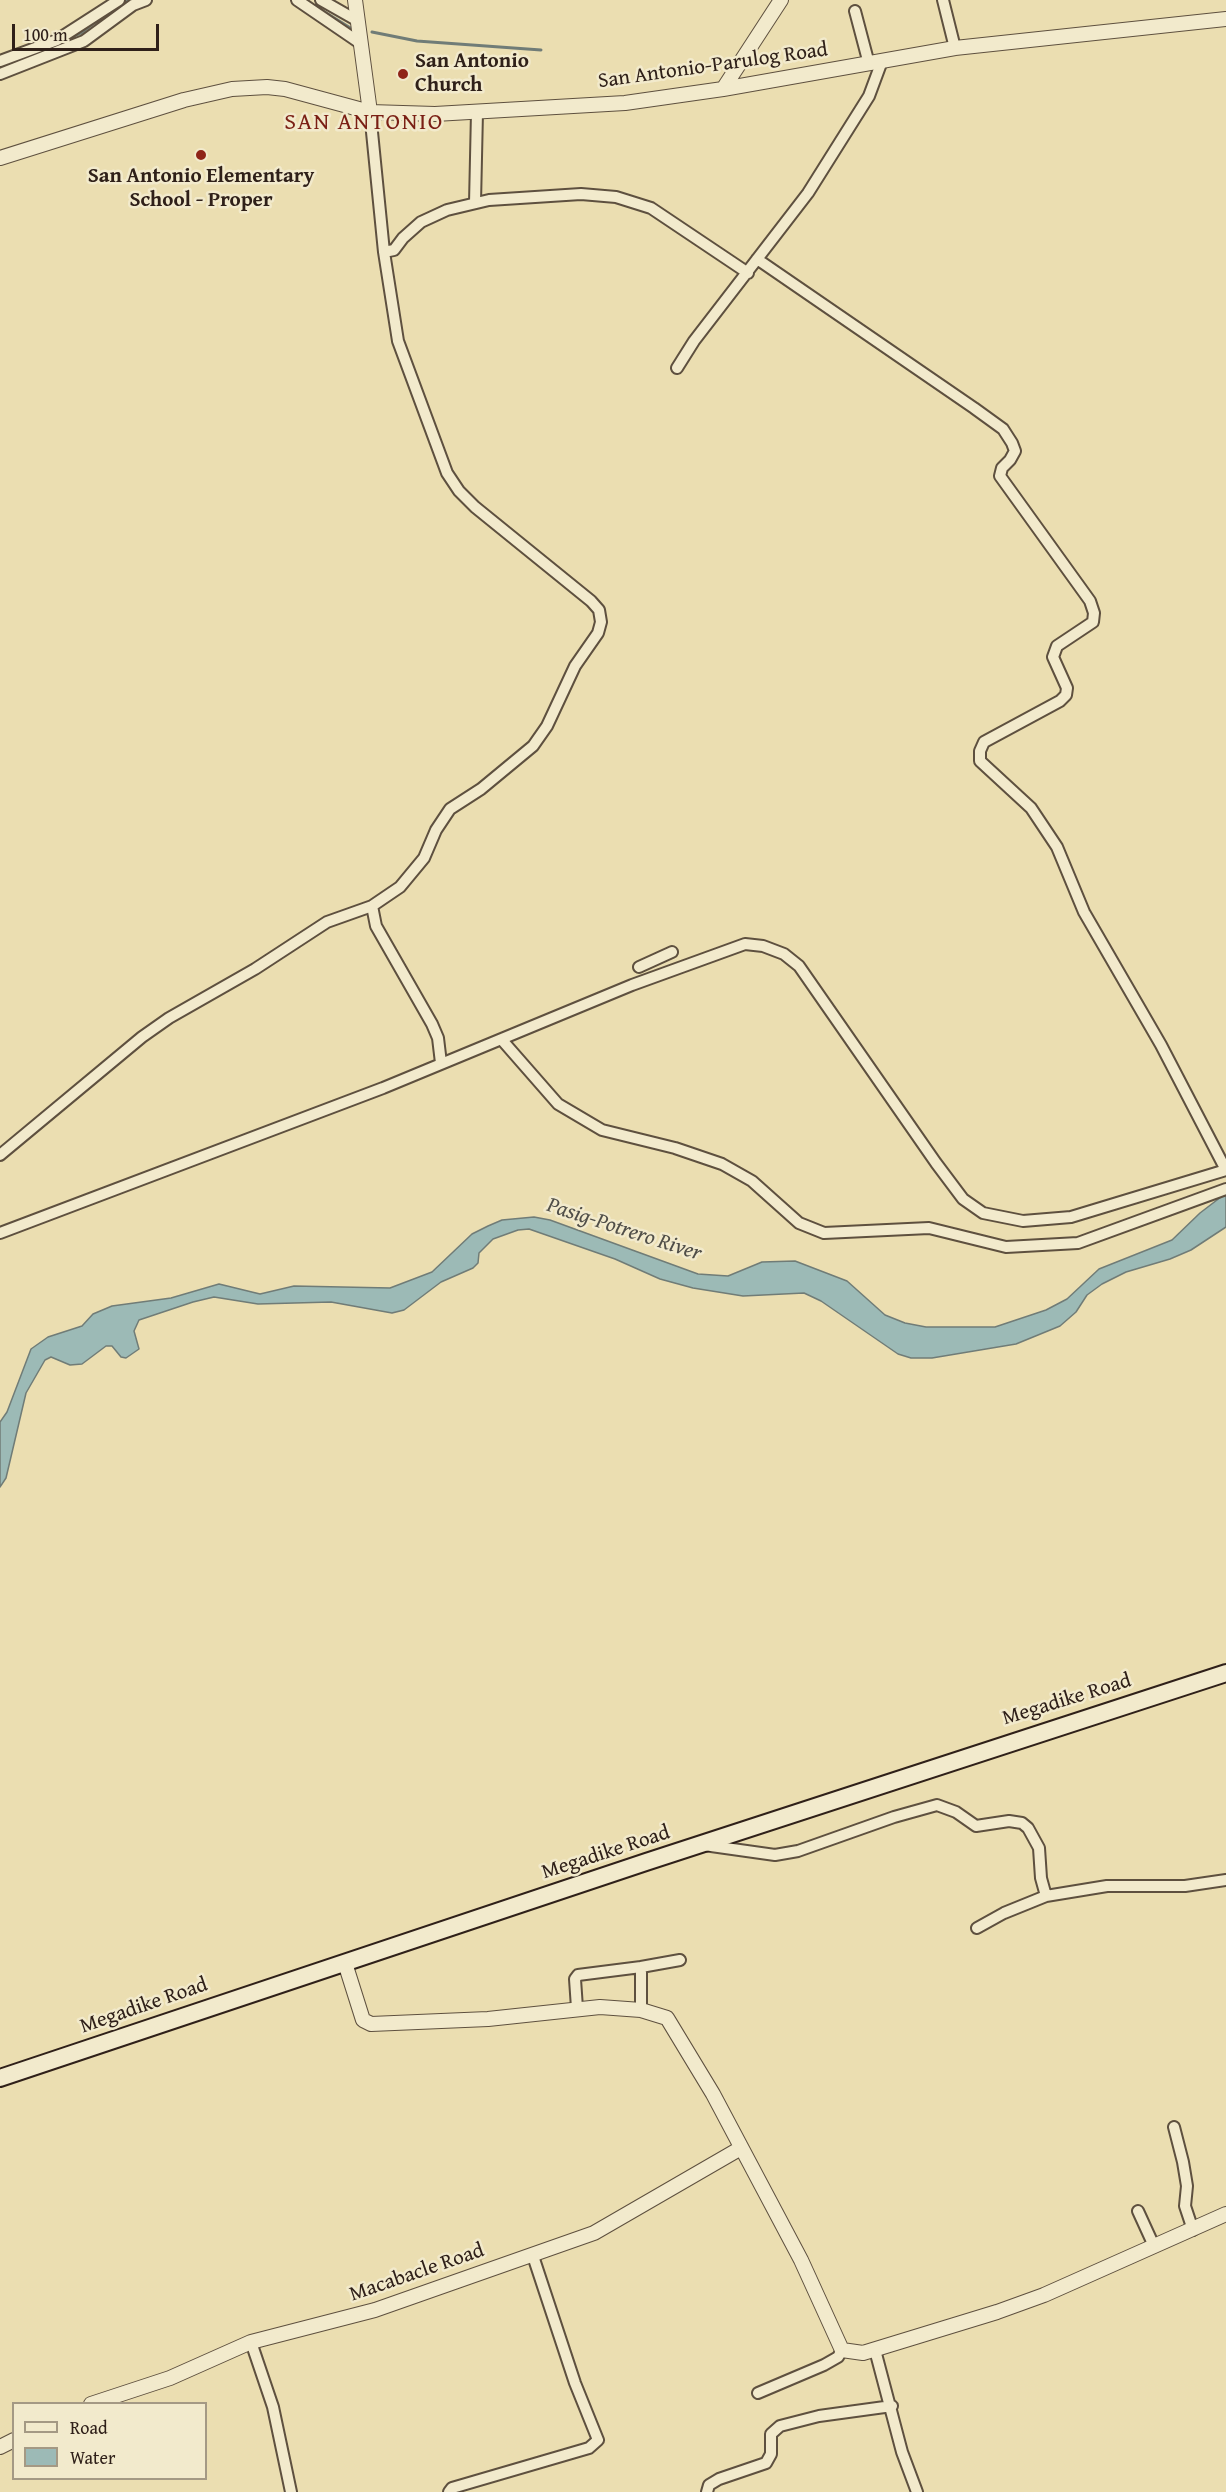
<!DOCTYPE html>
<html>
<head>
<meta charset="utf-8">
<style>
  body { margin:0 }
  #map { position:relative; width:1226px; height:2492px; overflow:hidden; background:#ebdeb1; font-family:"Gentium Book Plus",serif }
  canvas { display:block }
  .legend { position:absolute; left:12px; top:2402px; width:195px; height:78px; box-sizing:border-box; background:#f2eacc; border:2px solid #a49984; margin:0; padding:8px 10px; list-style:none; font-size:18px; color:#2f2019 }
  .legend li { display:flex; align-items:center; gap:12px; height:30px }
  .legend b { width:30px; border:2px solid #a49984 }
  .scale { position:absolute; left:12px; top:24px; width:147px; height:27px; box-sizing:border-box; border:3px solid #2f2019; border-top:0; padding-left:8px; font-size:18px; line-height:21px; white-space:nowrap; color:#2f2019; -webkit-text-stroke:4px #f2eacc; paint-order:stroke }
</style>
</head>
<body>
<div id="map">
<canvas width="1226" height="2492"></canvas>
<ul class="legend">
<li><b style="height:8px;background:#f2eacc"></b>Road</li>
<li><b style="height:16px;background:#9cbab6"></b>Water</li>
</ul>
<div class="scale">100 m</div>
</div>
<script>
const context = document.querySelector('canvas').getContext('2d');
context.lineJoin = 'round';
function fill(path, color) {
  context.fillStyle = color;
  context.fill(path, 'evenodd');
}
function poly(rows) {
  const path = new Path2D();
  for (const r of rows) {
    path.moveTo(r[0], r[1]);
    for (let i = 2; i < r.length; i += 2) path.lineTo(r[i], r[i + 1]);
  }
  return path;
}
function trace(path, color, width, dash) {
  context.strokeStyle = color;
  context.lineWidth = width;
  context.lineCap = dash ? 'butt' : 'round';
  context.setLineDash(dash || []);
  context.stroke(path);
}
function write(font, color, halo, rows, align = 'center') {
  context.font = font + ' "Gentium Book Plus",serif';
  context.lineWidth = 5;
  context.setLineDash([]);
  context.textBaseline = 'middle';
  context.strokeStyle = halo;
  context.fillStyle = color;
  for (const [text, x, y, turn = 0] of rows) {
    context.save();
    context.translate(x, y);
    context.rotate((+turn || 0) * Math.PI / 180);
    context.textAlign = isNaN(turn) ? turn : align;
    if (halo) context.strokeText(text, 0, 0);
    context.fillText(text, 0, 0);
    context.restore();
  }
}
const water = poly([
  [1226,1193,1226,1227,1191,1250,1170,1259,1126,1272,1102,1284,1087,1295,1076,1312,1060,1326,1016,1344,932,1358,911,1358,898,1354,821,1301,804,1293,743,1296,693,1288,660,1279,615,1259,529,1229,518,1230,493,1239,479,1253,478,1263,473,1268,441,1282,404,1310,392,1313,331,1302,258,1304,214,1297,193,1302,139,1320,134,1331,139,1349,126,1358,121,1357,112,1346,106,1346,82,1364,70,1365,51,1357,45,1360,26,1393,6,1478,0,1487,0,1422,7,1412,31,1349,48,1337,82,1326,93,1314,112,1306,171,1298,219,1284,260,1294,294,1286,390,1288,432,1272,472,1234,488,1226,502,1220,534,1217,550,1220,698,1274,728,1276,762,1262,795,1261,847,1281,885,1315,905,1323,926,1327,995,1327,1046,1310,1067,1299,1099,1269,1172,1240,1200,1213,1226,1193]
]);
fill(water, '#9cbab6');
trace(water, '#707c77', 1.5);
trace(poly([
  [120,4,129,0],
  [315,6,352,29],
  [372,32,417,41,541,50],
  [68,39,81,33,103,16],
  [0,67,29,56]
]), '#707c77', 3);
const minor = poly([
  [297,0,360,43],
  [321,0,358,21],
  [943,0,955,48],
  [855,11,869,64],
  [0,61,57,40,119,0],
  [0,74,84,41,133,5,146,0],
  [475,203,477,112],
  [384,252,394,250,403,238,421,222,447,210,489,200,581,194,616,197,651,208,748,273],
  [757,259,974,408,1003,429,1012,443,1015,451,1010,460,1002,468,1000,476,1090,601,1094,613,1093,622,1057,646,1053,657,1067,688,1066,695,1060,701,984,742,980,751,980,761,1031,808,1057,847,1084,912,1161,1045,1226,1170],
  [677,368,694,341,808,193,869,96,882,61],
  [372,906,376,926,432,1024,438,1038,441,1063],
  [639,967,672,952],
  [502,1040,558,1104,602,1130,675,1148,722,1164,752,1181,799,1223,824,1233,929,1228,1006,1247,1078,1243,1226,1189],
  [0,1155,142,1037,169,1018,255,969,327,922,372,906,400,887,424,858,436,830,450,809,481,789,533,746,547,726,575,666,598,633,601,622,599,610,591,601,475,507,459,491,447,473,398,341,384,252,370,112],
  [0,1233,383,1088,632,985,745,944,763,946,784,954,799,966,936,1163,963,1199,983,1213,1023,1221,1071,1217,1226,1170],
  [704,1845,775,1855,798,1851,894,1817,937,1805,956,1812,976,1826,1009,1821,1022,1823,1028,1828,1039,1848,1041,1878,1046,1896],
  [977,1928,1004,1913,1046,1896,1107,1886,1185,1886,1226,1880],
  [641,1967,680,1960],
  [577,2008,575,1979,578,1975,641,1967,641,2010],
  [1174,2127,1183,2162,1187,2186,1185,2206,1193,2230],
  [1138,2211,1154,2246],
  [251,2342,273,2407,291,2492],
  [875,2350,902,2452,917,2492],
  [758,2393,824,2365,838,2357,842,2350],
  [449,2492,452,2488,589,2448,598,2440,575,2383,533,2256],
  [707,2492,709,2485,719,2479,766,2463,771,2454,771,2434,780,2426,819,2416,892,2406]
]);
const tertiary = poly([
  [355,0,370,112],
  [723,89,781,0],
  [0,158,184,100,232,89,267,87,285,89,370,112,435,114,625,103,723,89,955,48,1226,19],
  [345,1963,363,2020,371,2024,488,2019,600,2007,641,2010,667,2018,713,2094,801,2260,842,2350,863,2353,997,2312,1044,2295,1226,2214],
  [91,2404,170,2378,251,2342,375,2310,594,2233,741,2148],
  [0,2447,14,2440]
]);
const secondary = poly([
  [0,2078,646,1862,1226,1673]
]);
trace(minor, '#5e503f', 14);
trace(tertiary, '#5e503f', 16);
trace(secondary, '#2f2019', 20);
trace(minor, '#f2eacc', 10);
trace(tertiary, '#f2eacc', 14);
trace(secondary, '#f2eacc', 16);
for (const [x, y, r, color] of [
  [403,74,6,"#8f2418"],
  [201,155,6,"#8f2418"]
]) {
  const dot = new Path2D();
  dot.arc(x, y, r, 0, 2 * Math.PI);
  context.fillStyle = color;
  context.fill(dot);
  trace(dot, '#f2eacc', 2);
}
write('bold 21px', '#2f2019', '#f2eacc', [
  ["San Antonio",415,62],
  ["Church",415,86],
  ["San Antonio Elementary",201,177,"center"],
  ["School - Proper",201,201,"center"]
], 'left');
write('21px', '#2f2019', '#f2eacc', [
  ["San Antonio-Parulog Road",713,66,-8],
  ["Megadike Road",1067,1700,-17],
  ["Megadike Road",606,1853,-18],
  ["Megadike Road",144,2006,-19],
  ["Macabacle Road",417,2273,-19]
]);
write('italic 22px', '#504e48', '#f2eacc', [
  ["Pasig-Potrero River",624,1230,18]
]);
context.letterSpacing = '1.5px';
write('24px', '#7a1f14', '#f2eacc', [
  ["SAN ANTONIO",364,123]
]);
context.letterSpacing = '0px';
</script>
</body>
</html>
